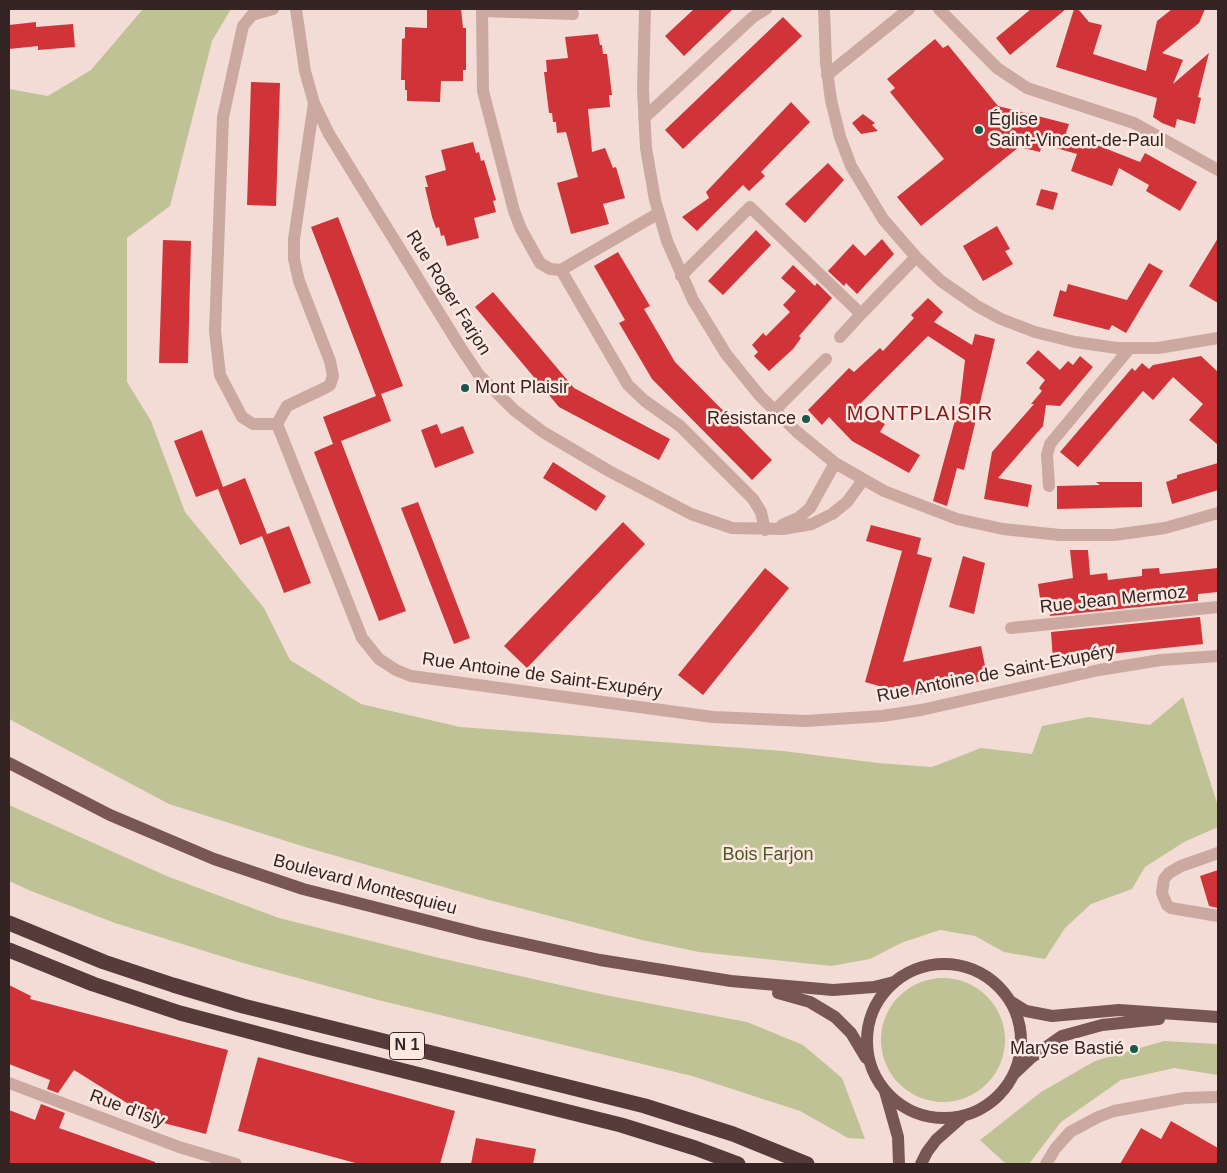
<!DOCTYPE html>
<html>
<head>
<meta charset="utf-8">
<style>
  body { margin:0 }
  #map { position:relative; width:1227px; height:1173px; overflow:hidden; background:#f3dcd5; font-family:Helvetica,sans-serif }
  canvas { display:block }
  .frame { position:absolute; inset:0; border:10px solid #342524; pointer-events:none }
</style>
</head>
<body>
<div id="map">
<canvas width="1227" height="1173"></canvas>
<div class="frame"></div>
</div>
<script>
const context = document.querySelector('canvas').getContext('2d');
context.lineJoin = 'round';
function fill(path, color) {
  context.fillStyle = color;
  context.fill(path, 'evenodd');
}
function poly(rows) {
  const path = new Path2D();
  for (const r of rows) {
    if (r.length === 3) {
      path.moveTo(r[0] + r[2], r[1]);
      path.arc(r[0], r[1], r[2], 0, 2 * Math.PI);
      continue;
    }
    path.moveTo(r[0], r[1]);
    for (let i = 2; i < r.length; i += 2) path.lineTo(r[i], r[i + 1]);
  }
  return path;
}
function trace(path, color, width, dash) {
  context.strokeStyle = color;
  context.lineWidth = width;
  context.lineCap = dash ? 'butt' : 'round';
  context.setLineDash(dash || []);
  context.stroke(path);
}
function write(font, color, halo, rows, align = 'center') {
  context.font = font + ' Helvetica,sans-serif';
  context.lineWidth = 5;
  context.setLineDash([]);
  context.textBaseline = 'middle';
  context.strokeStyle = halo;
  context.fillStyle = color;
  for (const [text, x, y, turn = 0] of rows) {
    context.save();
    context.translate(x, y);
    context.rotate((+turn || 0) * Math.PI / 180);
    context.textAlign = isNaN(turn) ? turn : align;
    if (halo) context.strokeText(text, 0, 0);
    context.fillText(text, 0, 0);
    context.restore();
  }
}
fill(poly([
  [143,9,231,9,212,41,170,206,127,238,127,382,151,421,185,512,264,608,290,660,361,704,460,727,783,751,878,763,932,767,981,748,1032,754,1042,726,1089,717,1150,725,1183,697,1218,806,1218,827,1184,842,1145,867,1132,889,1091,904,1065,928,1045,959,1004,952,975,936,940,930,901,943,870,959,831,966,699,952,642,940,489,900,305,847,169,804,9,719,9,89,48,96,91,70],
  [9,805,169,877,279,918,435,957,605,995,747,1022,803,1045,842,1078,865,1139,848,1138,800,1111,692,1076,378,1000,243,963,115,923,31,891,9,881],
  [943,1040,62],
  [1164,1041,1218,1044,1218,1075,1174,1068,1121,1080,1061,1122,1029,1164,1006,1164,980,1140,1041,1092,1095,1061]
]), '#bfc294');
fill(poly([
  [427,9,461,9,463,28,466,28,466,70,463,70,463,81,441,81,440,102,407,101,407,90,405,90,405,80,401,80,402,39,405,38,405,27,427,28],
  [694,9,733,9,684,56,665,36],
  [1031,9,1066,9,1010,55,996,38],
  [1074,9,1078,9,1089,22,1102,25,1093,54,1146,71,1157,21,1172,9,1205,9,1199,23,1162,53,1183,60,1173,84,1209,53,1198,97,1201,98,1195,124,1177,119,1175,128,1162,123,1153,117,1157,98,1056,67],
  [783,17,802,36,683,149,665,130],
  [36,22,36,27,73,24,75,47,38,50,38,46,9,49,9,25],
  [598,34,600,45,602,45,603,54,607,54,612,95,609,95,610,107,588,109,592,152,605,148,613,168,616,167,625,198,603,204,609,224,571,234,557,183,578,177,566,132,557,133,556,122,553,122,552,113,549,113,544,72,547,72,546,60,568,58,565,37],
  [935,39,943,48,948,45,998,106,1069,124,1066,133,1140,162,1145,153,1197,182,1180,211,1146,191,1149,185,1119,168,1112,186,1071,171,1077,154,1042,144,1040,152,1019,147,921,226,897,197,944,159,890,92,895,88,887,79],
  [251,82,280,83,276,206,247,205],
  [791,102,810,122,761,172,765,176,749,191,743,185,697,231,682,217,709,198,706,192],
  [863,114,875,123,872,125,878,131,861,134,852,123],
  [473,142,476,153,479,152,481,161,484,160,496,200,493,201,496,212,474,218,479,238,447,246,444,235,441,236,439,227,436,228,432,217,425,187,428,187,425,176,446,170,441,150],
  [828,163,844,180,805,223,785,204],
  [1041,189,1058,193,1053,210,1036,205],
  [338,217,403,386,381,394,391,421,341,441,406,611,379,621,314,452,340,441,333,444,323,417,376,396,311,227],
  [997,226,1010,249,1005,251,1013,264,983,281,963,246],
  [756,230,771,245,723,295,708,281],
  [1218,238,1218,303,1189,286],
  [882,239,894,254,857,294,846,283,844,286,828,271,853,244,865,256],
  [163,240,191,241,188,363,159,363],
  [618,252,650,306,644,309,675,362,772,460,752,480,652,379,619,323,625,320,594,266],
  [1149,263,1163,271,1126,333,1112,325,1109,330,1053,316,1060,290,1066,292,1068,284,1127,300],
  [793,265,815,286,817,283,832,298,799,336,801,338,793,349,769,371,754,356,758,352,752,345,763,333,766,336,790,312,783,305,796,291,781,278],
  [493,292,574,388,670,439,659,460,559,407,475,307],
  [928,298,943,312,934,322,954,334,972,345,975,334,995,339,964,470,957,468,947,506,933,501,960,402,965,360,928,336,857,407,885,424,880,432,920,455,909,473,852,441,829,417,822,425,808,410,849,368,854,372,880,348,883,351,914,318,911,315],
  [1038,350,1060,370,1068,361,1073,365,1080,356,1093,367,1060,406,1046,405,1043,426,998,478,1032,485,1028,507,984,499,992,452,1034,404,1031,404,1042,391,1039,388,1045,380,1026,363],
  [1201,356,1218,372,1218,445,1189,420,1203,404,1173,377,1153,400,1143,391,1078,467,1060,452,1132,368,1135,371,1142,363,1149,369,1153,365],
  [437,424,441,434,463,426,474,453,435,468,421,430],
  [202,430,223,487,245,478,267,534,240,545,218,489,196,497,174,441],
  [553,462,606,496,596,511,543,478],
  [1218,463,1218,490,1172,504,1166,482,1177,478,1177,475],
  [1096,482,1142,482,1142,507,1057,509,1057,486,1100,485],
  [418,502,470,638,454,644,401,508],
  [623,522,645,544,527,668,504,646],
  [871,525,921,538,917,554,932,558,903,662,981,646,988,680,911,695,865,682,902,551,866,541],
  [289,526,311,583,284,593,262,536],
  [1070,550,1088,550,1090,575,1107,573,1108,580,1142,576,1142,569,1159,568,1160,574,1218,568,1218,592,1198,594,1198,601,1050,616,1048,597,1040,598,1038,584,1073,578],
  [963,556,985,563,974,614,949,607],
  [765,568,789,588,703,695,678,675],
  [1200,617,1203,644,1053,660,1051,632],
  [1218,870,1218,908,1209,906,1200,876],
  [9,985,31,996,30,999,228,1050,206,1134,156,1121,74,1070,58,1093,47,1089,50,1080,9,1064],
  [258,1057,455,1111,440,1164,359,1164,238,1131],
  [41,1104,65,1113,59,1128,155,1162,155,1164,9,1164,9,1110,35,1120],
  [1171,1121,1218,1148,1218,1164,1120,1164,1141,1128,1161,1139],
  [476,1138,536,1149,533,1164,471,1164]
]), '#d13438');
trace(poly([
  [273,9,252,15,243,26,223,117,215,331,220,375,242,417,253,424,277,424],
  [296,9,305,71,314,103,329,134,459,345,479,375,514,410,543,432,609,471,691,514,732,528,783,529,812,524,832,514,847,502,863,480],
  [645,9,643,90,646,148,655,200,667,241,693,300,726,354,760,396,797,432,835,463,884,491,957,519,1003,529,1060,535,1114,535,1165,528,1218,513],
  [824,9,826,63,831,100,840,137,851,166,883,219,916,257,941,281,977,306,1001,319,1035,332,1075,342,1117,348,1158,348,1218,338],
  [939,9,997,68,1027,88,1134,123,1218,170],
  [573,14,482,11,483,91,514,211,521,229,540,263,550,269,561,270,659,213],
  [827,75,909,9],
  [644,118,753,17,766,9],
  [561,270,628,385,645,401,680,426,753,499,761,512,765,530],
  [681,276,750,207,861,314,840,337],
  [861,314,916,257],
  [774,411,826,359],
  [277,424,362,638,379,659,396,670,411,676,713,717,806,721,882,716,921,710,1099,670,1161,660,1218,656],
  [277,424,287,406,325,388,330,385,333,376,330,361,299,281,294,259,294,239,314,103],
  [1049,486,1047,455,1050,444,1130,348],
  [782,525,798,518,810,508,835,463],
  [1011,628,1218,607],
  [1218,853,1181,866,1169,873,1164,879,1162,893,1167,905,1171,908,1218,916],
  [9,1083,179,1147,236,1164],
  [1046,1164,1055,1149,1070,1132,1098,1117,1114,1111,1185,1098,1218,1097]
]), '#cba8a0', 12);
trace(poly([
  [9,763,110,815,214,859,303,889,480,934,600,960,731,981,833,990,874,987,894,982],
  [944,1041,77],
  [778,993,810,1002,835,1017,851,1033,866,1058],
  [1010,1001,1026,1011,1052,1016,1119,1010,1218,1017],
  [1014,1074,1032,1057,1062,1036,1102,1025,1159,1019],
  [885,1091,898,1137,899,1164],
  [921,1164,927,1152,936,1140,962,1117]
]), '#785653', 12);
trace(poly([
  [9,923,104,962,173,985,243,1006,645,1106,733,1134,807,1164],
  [9,950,93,984,180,1013,308,1047,621,1125,695,1148,738,1164]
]), '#563b3a', 15);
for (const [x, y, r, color] of [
  [979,130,5,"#16594b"],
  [465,388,5,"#16594b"],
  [806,419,5,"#16594b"],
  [1134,1049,5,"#16594b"]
]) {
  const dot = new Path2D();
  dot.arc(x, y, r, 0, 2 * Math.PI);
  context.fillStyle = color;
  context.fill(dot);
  trace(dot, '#fae8e1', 2);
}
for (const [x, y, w] of [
  [407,1046,35]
]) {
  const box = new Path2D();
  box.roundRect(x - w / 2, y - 13.5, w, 27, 4);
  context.fillStyle = '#fae8e1';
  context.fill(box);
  trace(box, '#342524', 1);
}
write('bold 16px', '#342524', null, [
  ["N 1",407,1046]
]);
write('18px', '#342524', '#fae8e1', [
  ["Église",989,120],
  ["Saint-Vincent-de-Paul",989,141],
  ["Mont Plaisir",475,388],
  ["Résistance",796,419,"right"],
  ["Maryse Bastié",1124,1049,"right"]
], 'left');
write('18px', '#342524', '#fae8e1', [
  ["Rue Roger Farjon",448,293,58],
  ["Rue Jean Mermoz",1113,600,-6],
  ["Rue Antoine de Saint-Exupéry",996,674,-11],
  ["Rue Antoine de Saint-Exupéry",542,676,8],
  ["Boulevard Montesquieu",365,885,15],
  ["Rue d'Isly",127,1109,20]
]);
write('18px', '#505526', '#fae8e1', [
  ["Bois Farjon",768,855]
]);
context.letterSpacing = '1px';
write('20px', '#8a161a', '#fae8e1', [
  ["MONTPLAISIR",920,414]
]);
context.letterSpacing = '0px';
</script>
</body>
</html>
